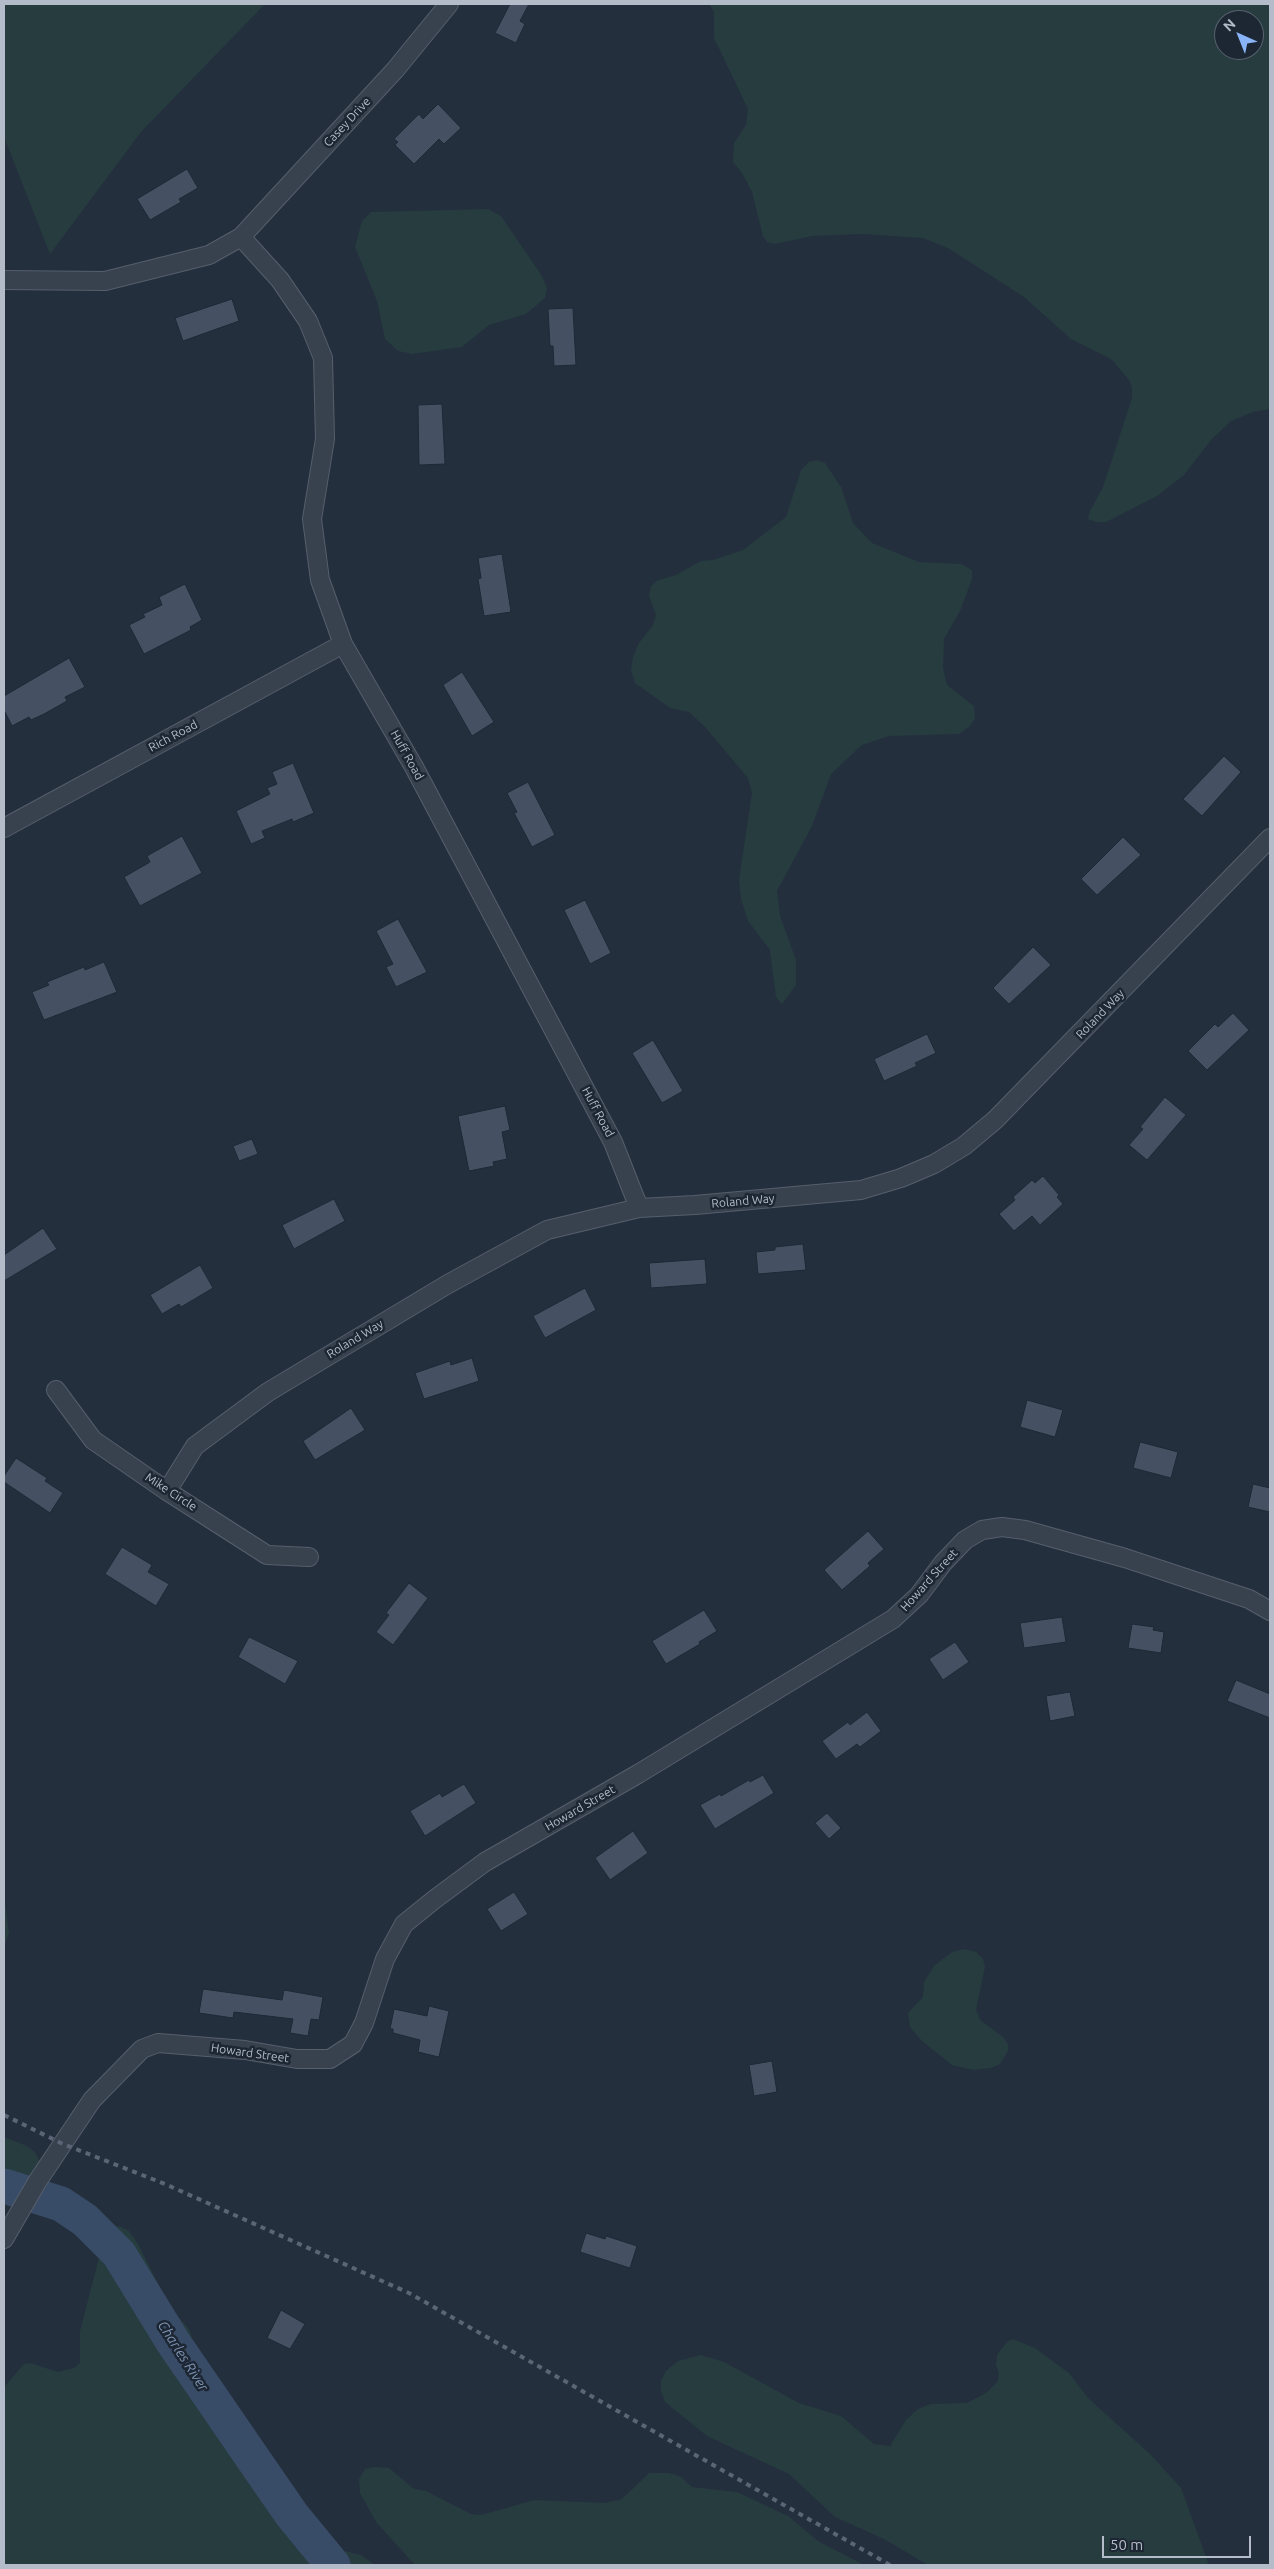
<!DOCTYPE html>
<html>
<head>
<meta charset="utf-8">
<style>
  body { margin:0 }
  #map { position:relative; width:1274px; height:2569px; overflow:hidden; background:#242f3e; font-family:Ubuntu,sans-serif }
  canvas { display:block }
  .frame { position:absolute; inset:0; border:5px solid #b4bcc9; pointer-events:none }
  .north { position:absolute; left:1214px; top:10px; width:50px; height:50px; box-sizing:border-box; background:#1d2633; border:1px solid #59626f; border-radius:50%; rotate:316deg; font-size:14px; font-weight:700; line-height:20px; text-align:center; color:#b4bcc9 }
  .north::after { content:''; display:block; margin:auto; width:18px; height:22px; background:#8ab4f8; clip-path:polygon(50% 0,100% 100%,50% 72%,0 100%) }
  .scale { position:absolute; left:1102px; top:2536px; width:149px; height:22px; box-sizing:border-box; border:2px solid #b4bcc9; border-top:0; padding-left:6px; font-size:15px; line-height:18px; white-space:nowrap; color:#b4bcc9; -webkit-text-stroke:4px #1d2633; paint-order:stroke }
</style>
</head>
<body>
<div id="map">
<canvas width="1274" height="2569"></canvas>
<div class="frame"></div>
<div class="north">N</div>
<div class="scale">50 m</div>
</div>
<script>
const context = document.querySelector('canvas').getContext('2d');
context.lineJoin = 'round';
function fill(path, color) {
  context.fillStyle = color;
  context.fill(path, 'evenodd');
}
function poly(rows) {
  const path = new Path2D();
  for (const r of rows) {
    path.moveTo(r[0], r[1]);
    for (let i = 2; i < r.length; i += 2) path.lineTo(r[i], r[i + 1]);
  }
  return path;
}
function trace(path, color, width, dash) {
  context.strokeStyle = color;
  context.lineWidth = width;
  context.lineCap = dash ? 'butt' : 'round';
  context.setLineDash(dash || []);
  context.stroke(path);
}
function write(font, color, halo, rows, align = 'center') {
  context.font = font + ' Ubuntu,sans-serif';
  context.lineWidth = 5;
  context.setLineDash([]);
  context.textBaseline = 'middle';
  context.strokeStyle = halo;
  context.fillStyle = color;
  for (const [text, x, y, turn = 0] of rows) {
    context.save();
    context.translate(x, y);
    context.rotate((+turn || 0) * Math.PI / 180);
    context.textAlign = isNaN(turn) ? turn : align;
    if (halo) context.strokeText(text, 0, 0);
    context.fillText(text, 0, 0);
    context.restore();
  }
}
fill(poly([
  [4,4,265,4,141,132,50,254,4,137],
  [709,4,1270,4,1270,409,1253,412,1231,421,1211,440,1184,475,1157,496,1106,522,1096,522,1088,519,1090,511,1103,487,1132,398,1132,388,1129,380,1111,359,1071,339,1024,297,948,248,923,238,862,234,812,236,775,244,767,242,763,236,752,192,742,173,733,162,734,143,746,125,748,109,714,38,714,12],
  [1224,20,1254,20,1254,50,1224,50],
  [488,209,501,216,542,276,547,288,545,298,526,314,489,325,462,347,412,354,398,351,385,339,377,301,355,247,362,221,371,212],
  [817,460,825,463,841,487,853,523,872,543,919,562,961,564,972,570,972,579,960,611,944,639,943,668,947,685,974,706,975,718,970,726,959,734,889,736,862,745,831,774,812,826,777,891,780,916,796,960,796,985,782,1004,776,997,770,950,748,921,741,899,739,880,752,793,748,778,705,727,689,712,670,708,635,683,631,670,633,657,639,643,653,625,656,615,649,596,651,586,656,581,676,575,701,561,713,560,743,550,786,517,801,470,809,462],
  [4,1894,9,1933,4,1947],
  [965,1949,976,1952,983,1959,985,1967,976,2010,980,2020,1003,2037,1008,2044,1008,2051,1000,2064,991,2068,973,2070,952,2065,922,2041,910,2027,908,2013,923,1997,924,1982,934,1966,952,1952],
  [4,2137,27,2146,35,2152,40,2162,39,2170,31,2178,25,2180,4,2175],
  [119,2226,129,2231,138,2244,170,2307,189,2329,199,2361,223,2390,240,2422,262,2445,332,2548,361,2555,375,2565,4,2565,4,2387,24,2364,30,2363,58,2372,74,2368,80,2363,80,2331,105,2235,109,2227],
  [1013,2339,1035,2348,1069,2373,1088,2398,1150,2454,1181,2488,1209,2565,928,2565,884,2539,835,2517,789,2474,707,2436,665,2402,661,2391,661,2381,666,2371,678,2361,701,2355,724,2362,799,2403,841,2416,874,2444,890,2446,906,2420,918,2409,931,2404,967,2403,986,2393,998,2381,999,2373,996,2365,997,2355,1007,2342],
  [374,2467,389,2468,414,2489,426,2491,471,2514,481,2515,534,2500,605,2503,622,2499,649,2473,669,2473,681,2477,692,2487,737,2492,788,2516,818,2541,864,2565,415,2565,376,2522,360,2493,359,2479,365,2469]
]), '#263c3f');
trace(poly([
  [4,2186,61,2204,85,2220,119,2254,173,2342,256,2463,292,2515,333,2565]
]), '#394c67', 35);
const building = poly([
  [510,4,529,4,520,21,525,24,516,43,495,33,510,4],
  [438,104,461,128,444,144,439,139,414,164,395,145,398,142,394,139,419,114,423,119,438,104],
  [187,169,198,188,179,199,181,202,150,220,137,199,187,169],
  [232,299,239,321,183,341,175,318,232,299],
  [573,308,576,365,554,366,553,346,550,346,548,309,573,308],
  [442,404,445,464,419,465,418,405,442,404],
  [502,554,511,612,484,616,478,579,481,578,478,558,502,554],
  [185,584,202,620,190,627,191,630,144,654,129,625,145,617,143,614,162,605,159,597,185,584],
  [69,658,85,687,65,697,67,701,44,714,31,720,29,717,12,726,4,710,4,696,69,658],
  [462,672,494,722,472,736,443,685,462,672],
  [1224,756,1241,772,1202,816,1183,799,1224,756],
  [293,763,314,813,293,822,292,819,262,831,265,838,251,844,236,811,270,794,267,788,277,784,272,772,293,763],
  [528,782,555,835,532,847,514,813,517,812,507,793,528,782],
  [182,836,202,873,140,906,124,877,150,862,147,856,182,836],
  [1123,837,1141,855,1097,895,1081,879,1123,837],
  [585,900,611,953,590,964,564,910,585,900],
  [398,919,427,972,396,987,386,967,393,964,376,931,398,919],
  [1033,947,1051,965,1009,1004,993,988,1033,947],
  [104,962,117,992,44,1020,32,992,49,985,47,982,84,967,85,970,104,962],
  [1233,1013,1249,1030,1207,1070,1188,1051,1215,1024,1218,1027,1233,1013],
  [927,1034,936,1053,915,1063,917,1066,884,1081,874,1059,927,1034],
  [653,1040,683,1091,662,1103,632,1053,653,1040],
  [1165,1097,1186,1115,1147,1160,1129,1145,1143,1129,1140,1127,1165,1097],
  [505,1106,510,1130,502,1132,507,1159,493,1162,494,1166,469,1171,458,1116,505,1106],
  [252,1139,258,1154,239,1161,233,1146,252,1139],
  [1043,1176,1059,1195,1057,1197,1063,1204,1040,1225,1032,1216,1014,1231,999,1214,1015,1200,1013,1197,1032,1180,1035,1183,1043,1176],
  [334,1199,345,1221,294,1249,282,1225,334,1199],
  [43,1228,57,1249,4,1281,4,1255,43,1228],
  [803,1244,806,1270,758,1274,756,1252,775,1250,775,1247,803,1244],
  [705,1259,707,1284,651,1288,649,1263,705,1259],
  [200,1265,213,1288,181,1307,179,1304,162,1314,150,1295,200,1265],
  [585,1288,596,1310,545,1338,533,1316,585,1288],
  [472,1358,479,1381,424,1399,415,1373,450,1361,451,1365,472,1358],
  [1027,1400,1063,1410,1055,1437,1020,1427,1027,1400],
  [351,1408,365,1430,315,1460,303,1441,351,1408],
  [1140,1442,1178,1452,1171,1478,1133,1468,1140,1442],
  [16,1458,47,1478,45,1481,63,1493,50,1513,4,1482,4,1476,16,1458],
  [1253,1484,1270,1488,1270,1512,1248,1507,1253,1484],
  [868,1531,884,1549,868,1563,870,1566,842,1590,824,1570,868,1531],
  [122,1547,152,1565,148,1572,169,1584,156,1606,105,1574,122,1547],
  [409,1583,428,1598,393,1645,376,1632,389,1615,386,1613,409,1583],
  [704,1610,717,1631,699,1642,700,1644,666,1664,652,1641,704,1610],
  [1062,1617,1066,1642,1024,1648,1020,1623,1062,1617],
  [1132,1624,1154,1627,1153,1630,1164,1632,1161,1653,1128,1648,1132,1624],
  [249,1637,298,1661,285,1684,238,1657,249,1637],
  [955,1642,969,1662,943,1680,929,1659,955,1642],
  [1236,1680,1270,1694,1270,1718,1227,1701,1236,1680],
  [1070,1692,1075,1716,1050,1721,1046,1696,1070,1692],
  [867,1712,881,1731,860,1747,857,1744,836,1759,822,1741,848,1722,850,1725,867,1712],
  [763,1775,774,1793,715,1829,700,1805,720,1794,721,1796,749,1780,750,1782,763,1775],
  [464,1784,476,1803,425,1836,410,1811,440,1793,442,1797,464,1784],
  [827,1813,841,1828,829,1839,815,1823,827,1813],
  [633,1831,648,1853,610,1880,595,1858,633,1831],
  [514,1892,528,1914,501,1931,487,1909,514,1892],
  [203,1989,282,2000,284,1990,323,1997,319,2020,311,2019,308,2036,290,2033,293,2019,234,2012,233,2018,199,2013,203,1989],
  [429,2006,449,2011,439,2057,418,2052,420,2040,393,2033,393,2029,390,2029,394,2009,427,2016,429,2006],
  [772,2061,777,2092,754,2096,749,2065,772,2061],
  [586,2233,605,2239,606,2236,637,2246,630,2268,580,2252,586,2233],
  [281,2310,305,2324,290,2349,267,2338,281,2310]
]);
fill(building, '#455162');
trace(building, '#1f2835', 1);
const minor = poly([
  [241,237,395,70,449,4],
  [4,280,105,281,209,255,241,237,280,280,308,321,323,358,325,439,312,519,320,580,343,644,414,767,613,1142,639,1208],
  [4,828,343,644],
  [56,1390,93,1440,167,1491,267,1555,309,1557],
  [167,1491,195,1446,268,1392,448,1284,547,1230,639,1208,695,1205,861,1190,901,1178,934,1164,964,1146,995,1120,1270,838],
  [4,2239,37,2182,92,2100,142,2049,158,2043,245,2050,297,2059,330,2059,353,2044,364,2023,385,1959,404,1924,435,1899,485,1862,638,1774,893,1619,919,1595,943,1563,965,1540,982,1530,1002,1527,1025,1530,1125,1558,1249,1599,1270,1611]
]);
trace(minor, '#565f6c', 20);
trace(minor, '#38414e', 18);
trace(poly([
  [4,2115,63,2144,165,2184,409,2293,890,2565]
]), '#5a6575', 4, [5, 5]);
write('12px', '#b4bcc9', '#1d2633', [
  ["Casey Drive",347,122,-47],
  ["Rich Road",173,736,-28],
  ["Huff Road",407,755,61],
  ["Roland Way",1100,1014,-46],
  ["Huff Road",598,1112,62],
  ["Roland Way",743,1201,-5],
  ["Roland Way",355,1339,-31],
  ["Mike Circle",171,1492,33],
  ["Howard Street",929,1580,-48],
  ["Howard Street",580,1808,-30],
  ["Howard Street",250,2053,8]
]);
write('italic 14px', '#7c92b1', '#1d2633', [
  ["Charles River",183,2356,57]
]);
</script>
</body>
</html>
